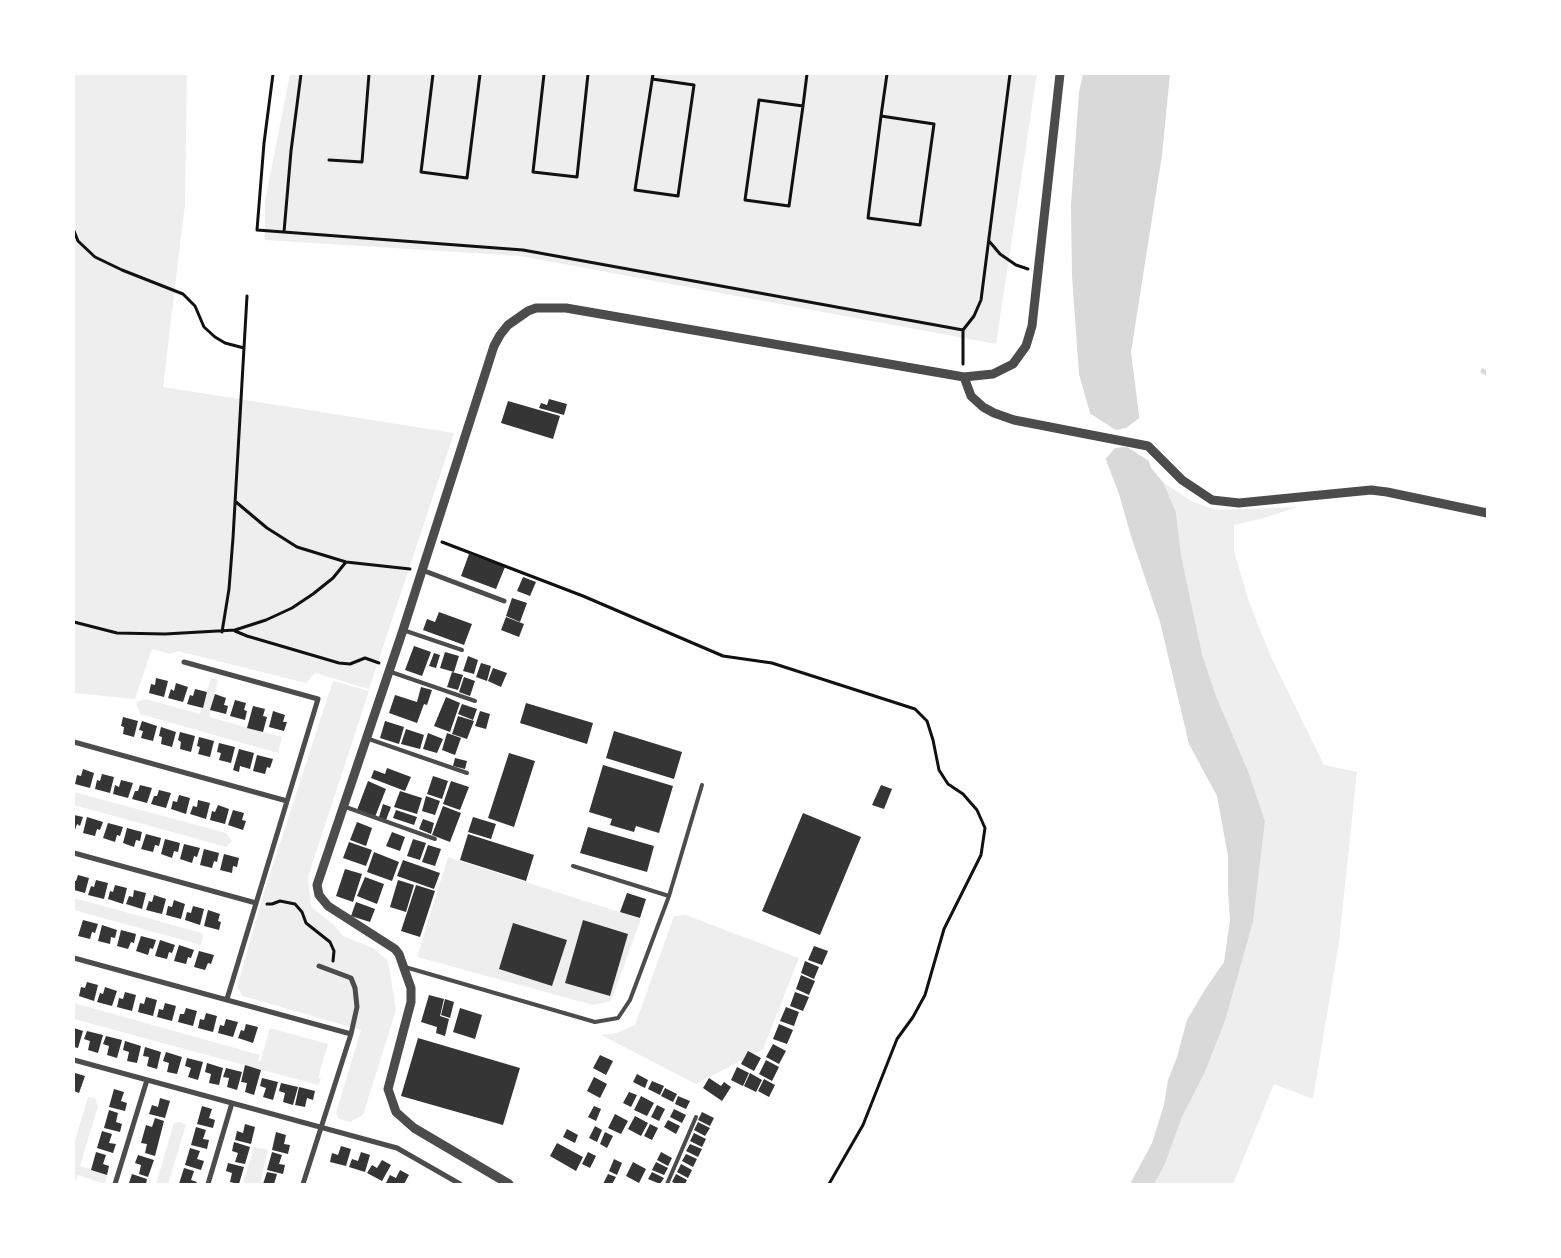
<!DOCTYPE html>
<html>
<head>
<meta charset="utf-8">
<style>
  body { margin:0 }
  #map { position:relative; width:1561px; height:1258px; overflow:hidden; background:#fff; font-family:"Libre Baskerville",serif }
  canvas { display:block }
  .frame { position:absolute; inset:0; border:75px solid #fff; pointer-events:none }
</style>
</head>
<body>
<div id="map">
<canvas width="1561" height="1258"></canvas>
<div class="frame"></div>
</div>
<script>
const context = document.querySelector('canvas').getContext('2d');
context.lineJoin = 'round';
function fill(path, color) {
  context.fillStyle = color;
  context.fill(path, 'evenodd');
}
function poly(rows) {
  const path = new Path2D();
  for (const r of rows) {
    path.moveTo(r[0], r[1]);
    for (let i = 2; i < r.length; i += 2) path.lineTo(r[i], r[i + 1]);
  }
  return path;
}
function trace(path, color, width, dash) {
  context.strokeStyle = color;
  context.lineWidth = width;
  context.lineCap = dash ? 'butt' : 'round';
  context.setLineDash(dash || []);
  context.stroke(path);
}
fill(poly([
  [74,74,187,74,185,204,163,387,454,433,369,689,315,673,306,683,178,651,169,654,152,649,135,699,74,693],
  [290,74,1037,74,996,344,520,256,265,240,265,201],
  [1163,482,1191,501,1216,510,1297,507,1264,518,1234,525,1234,551,1249,602,1271,657,1324,765,1357,772,1339,942,1313,1099,1274,1084,1233,1184,1154,1184,1165,1164,1182,1117,1205,1072,1225,1021,1253,922,1265,821,1248,771,1216,696,1202,654,1181,555,1176,512],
  [211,678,218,680,209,717,282,737,278,753,140,714,136,702,146,699,200,714],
  [333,681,369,691,308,877,311,907,334,925,343,936,373,948,388,961,396,1010,363,1115,350,1122,339,1119,336,1113,361,1030,243,996,237,987,265,889],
  [74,792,226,833,232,841,226,847,74,805],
  [448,857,641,919,611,1001,593,1005,417,957],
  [74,898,202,933,203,937,201,945,74,910],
  [686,915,799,958,763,1049,696,1084,601,1035,616,1033,635,1025,674,916],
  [74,1003,260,1055,258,1061,260,1062,270,1028,328,1044,318,1078,321,1079,318,1085,74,1019],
  [88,1097,95,1098,98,1106,80,1166,107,1175,105,1184,78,1175,74,1184,74,1144],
  [180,1122,186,1125,168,1184,156,1184,174,1123],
  [254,1147,268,1150,260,1184,243,1184]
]), '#eee');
fill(poly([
  [1083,74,1170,74,1162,155,1131,352,1142,439,1151,468,1163,482,1176,512,1181,555,1202,654,1216,696,1248,771,1265,821,1253,922,1225,1021,1205,1072,1182,1117,1165,1164,1154,1184,1130,1184,1152,1143,1164,1105,1168,1080,1177,1057,1187,1020,1206,988,1224,962,1230,920,1228,891,1228,856,1217,796,1189,744,1160,622,1131,536,1119,494,1095,431,1079,374,1072,276,1071,205,1079,92]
]), '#d9d9d9');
fill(poly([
  [1086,411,1116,430,1126,428,1142,416,1149,461,1127,447,1115,448,1104,461,1092,432]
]), '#fff');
trace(poly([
  [1483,371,1487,373]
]), '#d9d9d9', 5);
fill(poly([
  [549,399,567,404,564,415,539,408,541,403,547,405],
  [508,401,560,416,553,439,501,423],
  [469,554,505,567,496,589,461,576],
  [523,577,536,582,530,596,517,591],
  [512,598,527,603,520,622,506,616],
  [439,612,472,624,464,645,423,630,427,619,435,622],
  [506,617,524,624,519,637,501,630],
  [414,646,431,652,422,676,405,670],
  [445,652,459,656,454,672,440,668],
  [434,653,440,655,436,668,429,666],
  [468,656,478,660,474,674,463,671],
  [481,663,491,666,487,681,476,677],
  [493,668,507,673,501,687,488,681],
  [452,672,463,675,458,690,447,687],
  [464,677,475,681,470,696,459,692],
  [156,678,168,681,164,697,149,693,151,684,155,685],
  [176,683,188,687,183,702,168,698,171,689,174,691],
  [421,687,432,690,427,705,424,704,417,723,389,713,395,695,417,702],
  [195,689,207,692,203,708,187,704,190,695,193,696],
  [215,694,226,698,224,705,228,706,226,714,210,710],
  [446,697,460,703,450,732,434,726],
  [235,700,246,703,244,710,247,711,245,720,230,716],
  [526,703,593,723,587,744,520,723],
  [462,704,477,709,473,720,458,714],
  [253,706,265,709,263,716,267,717,263,732,247,728],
  [273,711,285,715,283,722,287,722,284,731,269,727],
  [480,711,490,714,486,729,475,726],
  [458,716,474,721,467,739,452,734],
  [123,717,138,721,134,737,123,734,124,727,121,726],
  [142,721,157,726,153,741,141,738,143,731,139,730],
  [385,721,404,727,399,744,380,738],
  [161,727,176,732,172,747,161,744,162,737,159,736],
  [406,729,424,735,420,749,401,744],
  [614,731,682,752,674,779,606,758],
  [180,732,195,736,191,752,180,749,181,742,178,740],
  [428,733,443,739,437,753,423,749],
  [447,733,461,738,455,755,442,750],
  [199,737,214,741,210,757,198,754,200,747,197,746],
  [219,743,235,747,231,763,219,760,221,753,217,752],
  [239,749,254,753,250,769,240,766,239,772,233,770],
  [509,753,535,761,514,827,488,818],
  [257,755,273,759,270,768,267,767,265,774,253,771],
  [455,758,467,761,465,769,453,766],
  [603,765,673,786,659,833,636,826,634,832,610,825,612,819,589,812],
  [387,768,411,777,405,791,371,778,374,770,385,774],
  [83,769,94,773,90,788,75,784,77,775,81,776],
  [102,774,114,777,110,793,95,789,97,780,100,781],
  [433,776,448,781,442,799,427,794],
  [121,780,133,783,128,798,113,794,115,785,119,787],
  [368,781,386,789,375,817,357,810],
  [451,781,469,787,460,810,443,804],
  [140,785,152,788,147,803,132,799,135,791,138,791],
  [881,785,892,789,884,809,872,805],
  [159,790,171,793,166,808,151,804,154,796,157,796],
  [400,791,422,798,417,814,394,807],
  [179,795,190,798,186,814,171,809,173,801,177,802],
  [426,796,440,801,435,815,422,811],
  [198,800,210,803,206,819,190,814,193,806,197,807],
  [383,804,391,807,386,820,379,817],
  [218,805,229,809,225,824,210,820,212,811,215,812],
  [443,806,461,813,450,842,432,835],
  [233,810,244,813,242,820,246,821,243,830,228,825],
  [396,810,417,817,414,825,393,818],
  [803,813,861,837,820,935,762,911],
  [74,815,83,817,80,826,77,824,74,833],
  [87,817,103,822,100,830,97,829,95,836,83,833],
  [473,817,496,824,491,839,468,832],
  [423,819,434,823,431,834,419,829],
  [357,822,372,828,366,846,350,840],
  [108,823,123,827,120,836,117,835,115,842,103,838],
  [588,827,654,846,647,872,580,853],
  [127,828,142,832,140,841,136,840,134,847,123,843],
  [392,832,405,837,400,851,386,846],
  [146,834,161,838,159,846,155,845,153,852,141,849],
  [468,834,534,855,526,881,460,860],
  [165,839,180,843,178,852,174,851,172,858,161,854],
  [413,839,426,843,420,860,407,856],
  [349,842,372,850,366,866,343,858],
  [184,844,200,848,197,857,194,856,192,863,180,859],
  [428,845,441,849,435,866,422,862],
  [204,849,219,853,217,862,214,861,212,868,200,865],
  [374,852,399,862,392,881,367,872],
  [224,854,239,858,237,867,233,866,232,873,220,870],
  [403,860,440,873,434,889,397,876],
  [345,869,362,874,353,902,336,896],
  [78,875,89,878,85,893,74,890,74,881,76,881],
  [365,877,384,884,377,904,357,896],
  [96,880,108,883,104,899,88,895,91,886,94,887],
  [398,880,414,885,406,912,390,907],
  [115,885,127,888,123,904,108,899,110,891,113,892],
  [416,885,435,891,420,937,401,931],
  [134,890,146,893,142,909,126,904,129,896,133,897],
  [627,893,646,899,640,918,620,912],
  [154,895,166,899,162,914,146,910,149,901,152,902],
  [174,900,185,904,181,919,166,915,168,906,172,907],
  [356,902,375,909,370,922,351,916],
  [193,906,204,909,200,925,185,920,187,912,191,913],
  [208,910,220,914,218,921,221,922,219,930,204,926],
  [83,920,98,924,95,933,92,932,90,939,78,936],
  [583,920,628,934,610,996,565,983],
  [513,923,567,940,552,986,499,969],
  [102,925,117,930,115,938,111,937,110,944,98,941],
  [121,930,136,934,134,943,131,942,128,949,117,946],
  [141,936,156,940,153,949,150,948,148,955,136,951],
  [160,940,175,945,172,953,169,952,167,959,155,956],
  [179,945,194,950,191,958,188,957,186,964,174,961],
  [814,946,828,951,822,965,808,960],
  [199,951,214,955,211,964,208,963,205,970,194,967],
  [805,961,819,967,814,979,801,973],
  [801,975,815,981,809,995,796,989],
  [87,982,98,985,94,1001,79,996,81,987,85,988],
  [105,987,117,991,112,1006,97,1002,100,993,103,994],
  [125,992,136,995,132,1011,117,1007,119,998,123,999],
  [795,992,809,997,803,1011,790,1006],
  [429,995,444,999,440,1016,449,1019,445,1036,436,1033,437,1027,421,1022],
  [146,997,157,1000,153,1016,138,1012,140,1003,144,1004],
  [445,999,454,1002,450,1018,441,1015],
  [165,1003,176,1006,172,1021,157,1017,159,1009,163,1010],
  [786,1007,799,1012,794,1026,780,1021],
  [186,1008,197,1011,193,1026,178,1022,180,1014,184,1014],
  [460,1008,482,1015,475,1039,453,1032],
  [206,1013,217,1016,213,1032,198,1028,200,1019,204,1020],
  [226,1019,238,1022,233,1037,218,1033,220,1025,224,1026],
  [246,1024,258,1027,253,1043,238,1038,241,1030,244,1031],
  [779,1024,793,1030,787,1044,773,1039],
  [74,1028,83,1031,78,1048,74,1047],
  [87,1031,103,1035,98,1053,88,1050,90,1041,84,1039],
  [106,1036,122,1040,117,1058,107,1055,109,1046,103,1044],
  [418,1038,520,1068,503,1125,401,1096],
  [125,1041,141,1046,137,1063,127,1061,129,1052,123,1050],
  [773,1044,786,1051,779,1064,766,1057],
  [145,1047,161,1052,157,1069,147,1066,149,1057,143,1056],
  [748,1051,761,1058,754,1071,741,1064],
  [166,1052,182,1057,177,1074,167,1072,169,1063,163,1061],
  [600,1055,613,1061,606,1075,593,1068],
  [187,1058,203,1062,198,1080,188,1077,191,1068,185,1066],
  [766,1060,779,1067,772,1081,759,1074],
  [207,1063,223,1068,219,1085,209,1083,211,1074,205,1072],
  [245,1065,261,1070,254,1095,245,1092,247,1083,241,1082],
  [737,1067,749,1073,743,1086,731,1080],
  [226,1068,242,1072,237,1090,227,1087,229,1078,223,1077],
  [75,1073,85,1076,79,1093,74,1091],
  [750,1073,762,1080,756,1092,744,1086],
  [637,1074,648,1080,645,1088,633,1082],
  [594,1077,607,1084,600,1098,587,1091],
  [262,1078,278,1082,273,1100,263,1097,266,1088,260,1086],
  [709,1078,721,1086,724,1082,731,1087,722,1101,703,1088],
  [764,1079,775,1085,769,1097,758,1091],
  [652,1081,664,1086,660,1095,648,1089],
  [281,1083,298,1087,293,1105,283,1102,285,1093,279,1091],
  [299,1087,315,1091,313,1100,307,1098,305,1107,295,1105],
  [665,1088,677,1094,673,1102,661,1096],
  [114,1089,124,1092,121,1101,127,1103,125,1111,109,1107],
  [629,1092,637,1095,631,1107,623,1103],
  [641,1096,654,1103,647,1116,634,1110],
  [678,1096,690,1101,686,1109,675,1104],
  [160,1098,170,1101,165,1118,149,1114,152,1105,158,1107],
  [657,1105,665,1109,659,1121,651,1117],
  [202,1106,212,1109,209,1118,215,1120,213,1128,197,1124],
  [594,1106,601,1109,596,1121,588,1117],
  [674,1109,686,1115,682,1123,670,1117],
  [109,1110,118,1113,116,1122,122,1124,120,1132,104,1128],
  [702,1112,714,1118,710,1126,698,1120],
  [615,1114,628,1121,621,1134,608,1128],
  [635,1116,648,1123,641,1136,628,1129],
  [155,1118,164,1121,155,1156,145,1153,147,1144,141,1143,146,1125,152,1127],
  [668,1120,680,1126,676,1134,664,1127],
  [698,1122,710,1128,705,1136,694,1130],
  [245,1124,255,1127,251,1144,235,1140,237,1131,243,1133],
  [650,1124,658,1128,652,1140,644,1136],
  [595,1126,602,1130,597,1142,589,1138],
  [196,1127,206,1130,203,1139,209,1140,207,1149,191,1145],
  [567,1129,578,1135,575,1143,563,1137],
  [102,1131,112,1134,109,1143,116,1144,113,1153,97,1148],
  [276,1132,286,1135,284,1144,290,1145,288,1154,272,1150],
  [605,1132,613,1136,607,1148,600,1144],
  [694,1133,706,1139,702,1147,690,1141],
  [234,1142,250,1147,245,1164,235,1162,238,1153,232,1151],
  [557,1143,583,1157,576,1171,550,1156],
  [690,1144,702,1149,698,1157,686,1151],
  [341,1146,351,1149,346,1166,330,1162,332,1153,338,1155],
  [190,1148,200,1151,197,1159,204,1161,201,1170,185,1165],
  [96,1152,106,1155,103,1164,109,1166,107,1175,91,1170],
  [272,1152,282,1155,279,1164,285,1165,283,1174,267,1170],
  [361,1152,370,1155,365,1172,349,1167,352,1159,358,1161],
  [588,1152,596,1156,590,1168,582,1164],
  [661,1152,672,1158,668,1166,657,1160],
  [686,1154,697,1159,693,1167,682,1161],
  [138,1155,154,1160,148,1177,139,1174,141,1165,135,1163],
  [614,1159,622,1163,617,1175,609,1171],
  [382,1160,391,1165,382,1181,367,1173,372,1165,377,1168],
  [633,1162,646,1169,639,1183,626,1176],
  [656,1162,668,1168,664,1175,652,1170],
  [228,1163,244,1167,239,1184,230,1182,232,1173,226,1171],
  [681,1164,692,1170,688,1178,677,1172],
  [184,1168,194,1171,191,1180,197,1182,196,1184,179,1184],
  [400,1170,409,1175,404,1184,386,1183,390,1175,396,1178],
  [267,1172,277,1174,274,1184,263,1184],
  [652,1172,664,1178,660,1184,648,1179],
  [132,1174,147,1179,146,1184,129,1183],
  [608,1174,616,1177,612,1184,603,1184],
  [676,1174,687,1180,685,1184,677,1184,672,1182]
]), '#353535');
trace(poly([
  [273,74,264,143,257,230,523,250,963,330],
  [433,74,421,172,467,178,480,74],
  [544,74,533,172,577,177,588,74],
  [652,79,694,85,678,196,635,190,653,74],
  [803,106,759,100,745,200,789,206,803,106,807,74],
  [881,116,934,124,920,225,868,218,881,116,887,74],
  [329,160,362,162,369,74],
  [74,231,78,241,95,257,122,270,183,294,195,306,204,327,215,337,225,343,244,348],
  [284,232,291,151,301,74],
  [989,241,1000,254,1016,265,1028,269],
  [963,364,963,330,974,316,981,300,1010,74],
  [236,502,267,528,297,547,346,562,410,569],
  [442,542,583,596,723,656,772,663,915,709,927,721,933,740,939,770,948,784,963,794,977,810,985,828,981,855,944,929,925,995,913,1017,897,1039,863,1125,829,1184],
  [74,622,117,633,165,634,235,630,266,620,292,608,313,594,333,578,346,562],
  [235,631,247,636,339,663,350,664,365,658,379,663],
  [222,632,229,589,233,538,247,296],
  [267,904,272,904,280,901,295,904,302,912,306,923,330,942,334,951,333,961]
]), '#111', 3);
trace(poly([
  [403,630,462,650],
  [391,672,475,701],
  [366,738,467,773],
  [343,806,435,839],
  [573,866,669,896],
  [405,967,595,1022,618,1018,630,1000,669,896,702,785],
  [667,1184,696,1117]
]), '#4c4c4c', 4);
trace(poly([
  [422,570,504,601],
  [184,662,318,699,227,999],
  [74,742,287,801],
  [74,853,256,903],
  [74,958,351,1034],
  [74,1060,397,1148,460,1184],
  [115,1184,147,1080],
  [208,1184,232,1103],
  [303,1184,351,1034,357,1007,355,988,351,978,319,966]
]), '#4c4c4c', 5);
trace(poly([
  [964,377,971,396,983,407,994,413,1014,420,1148,446,1182,480,1212,500,1239,503,1371,490,1387,492,1487,513],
  [509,1184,414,1128,396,1112,388,1089,411,1002,411,988,406,974,399,954,395,949,328,906,319,895,317,885,403,630,494,346,500,335,508,325,528,311,536,308,566,308,964,377,993,374,1013,364,1026,346,1032,326,1060,74]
]), '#4c4c4c', 9);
</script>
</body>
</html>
